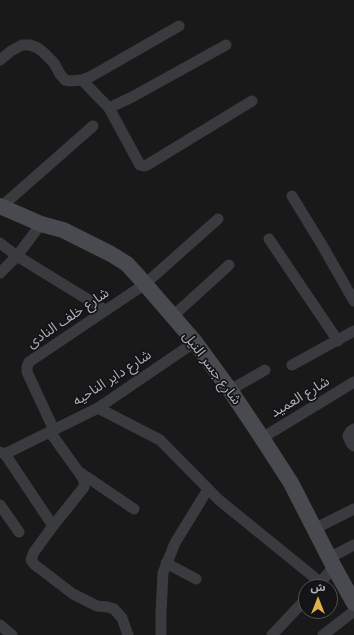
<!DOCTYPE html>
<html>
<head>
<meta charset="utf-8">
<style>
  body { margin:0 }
  #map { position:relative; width:354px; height:635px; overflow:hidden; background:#19191a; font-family:Raleway,"Noto Sans Arabic",sans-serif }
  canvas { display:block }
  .north { position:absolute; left:298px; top:579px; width:40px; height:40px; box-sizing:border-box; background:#141315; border:1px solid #515257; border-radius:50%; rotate:0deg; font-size:11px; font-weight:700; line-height:16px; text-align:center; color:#acb0b9 }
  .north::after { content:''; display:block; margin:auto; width:14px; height:18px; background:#e0ae4b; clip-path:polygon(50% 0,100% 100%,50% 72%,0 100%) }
</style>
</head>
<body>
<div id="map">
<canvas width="354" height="635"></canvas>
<div class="north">ش</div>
</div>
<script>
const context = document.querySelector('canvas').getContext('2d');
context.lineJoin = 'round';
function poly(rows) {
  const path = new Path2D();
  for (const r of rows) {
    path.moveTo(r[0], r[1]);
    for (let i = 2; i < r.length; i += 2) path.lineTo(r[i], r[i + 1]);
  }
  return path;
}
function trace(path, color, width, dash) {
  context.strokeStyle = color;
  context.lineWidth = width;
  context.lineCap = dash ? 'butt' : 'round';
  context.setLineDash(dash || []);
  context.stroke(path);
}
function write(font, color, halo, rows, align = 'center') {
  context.font = font + ' Raleway,"Noto Sans Arabic",sans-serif';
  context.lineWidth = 3.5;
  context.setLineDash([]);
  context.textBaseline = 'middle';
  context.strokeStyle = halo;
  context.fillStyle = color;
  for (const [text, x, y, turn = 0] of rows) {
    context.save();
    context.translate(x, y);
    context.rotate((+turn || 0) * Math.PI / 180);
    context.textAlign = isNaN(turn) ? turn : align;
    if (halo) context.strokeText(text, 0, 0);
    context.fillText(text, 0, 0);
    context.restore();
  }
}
trace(poly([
  [0,60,11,51,22,45,30,45,38,48,44,53,54,63,60,74,65,80,70,81,82,80,90,77,179,26],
  [82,80,109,108,134,96,226,45],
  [109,108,140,165,144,166,147,165,252,101],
  [292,196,322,245,354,301],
  [2,206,93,126],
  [269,239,338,341],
  [0,243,17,256,105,310],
  [0,273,17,256,41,224],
  [173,316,229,265],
  [292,365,354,331],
  [230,390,265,370],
  [98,408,160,440,219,500,320,582],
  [354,429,350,432,348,436,351,443,354,446],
  [54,430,27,372,27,367,29,362,145,284,218,219],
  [50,432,78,471,134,509],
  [262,438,354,382],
  [0,452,5,454,13,450,98,408,195,342],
  [5,454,53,526],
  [78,471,84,480,84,487,53,526,34,552,31,560,35,565,73,594,97,606,108,607,114,609,122,618,128,635],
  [0,505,19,532],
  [314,529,354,509],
  [329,558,354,545],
  [166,563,196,579],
  [316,587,334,567],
  [0,625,12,635],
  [161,635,161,613,163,573,175,543,208,489],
  [272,635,306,599],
  [323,635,354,611]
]), '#3a3b3f', 11);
trace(poly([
  [0,206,41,224,63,230,111,254,127,264,138,276,195,342,230,390,262,438,291,483,334,567,354,603]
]), '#484a4f', 16);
write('14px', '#acb0b9', '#141315', [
  ["شارع خلف النادى",68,318,-34],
  ["شارع جسر النيل",212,368,53],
  ["شارع داير الناحيه",112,378,-33],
  ["شارع العميد",300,397,-31]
]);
</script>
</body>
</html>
